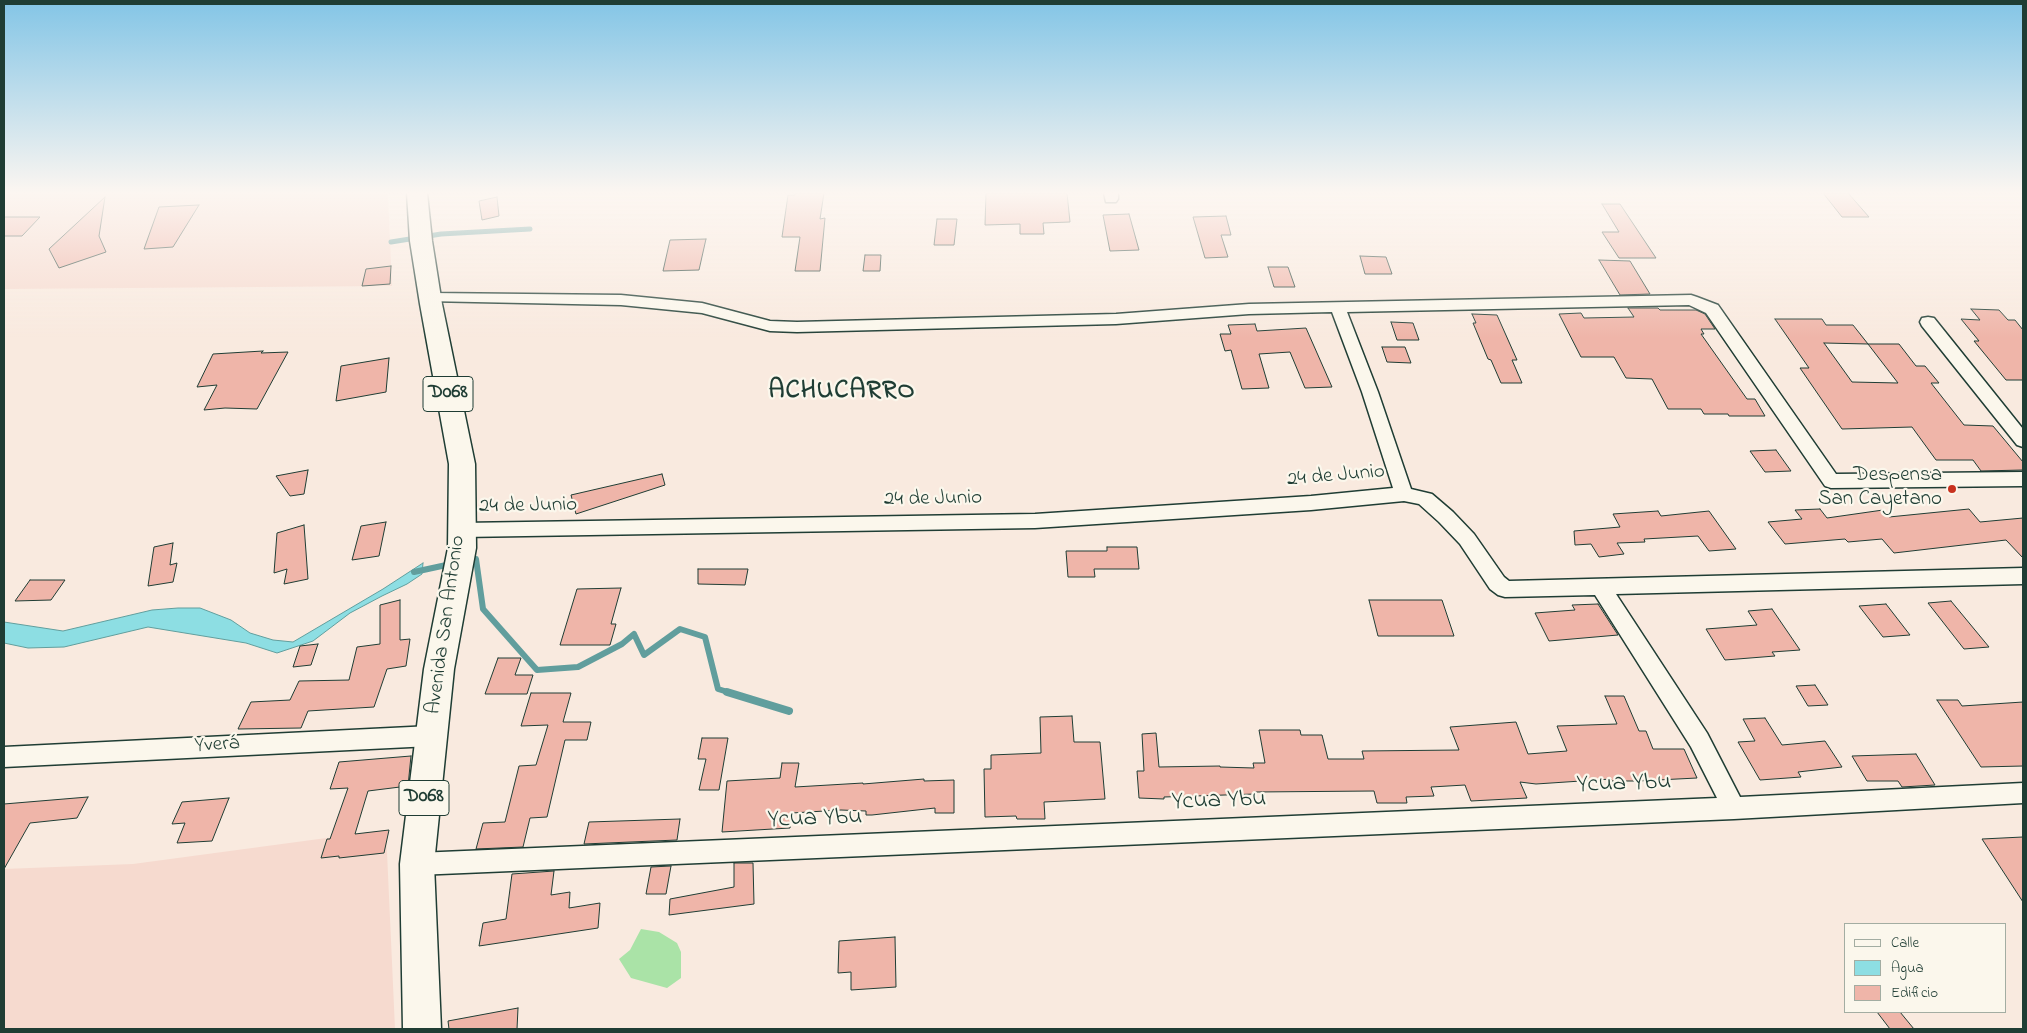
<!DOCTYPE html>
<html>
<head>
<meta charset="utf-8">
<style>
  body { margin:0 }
  #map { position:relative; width:2027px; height:1033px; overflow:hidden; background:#f9eadf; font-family:"Indie Flower",sans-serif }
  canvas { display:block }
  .frame { position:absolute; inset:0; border:5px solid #1f3d34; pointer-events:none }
  .legend { position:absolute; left:1844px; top:923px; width:162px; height:90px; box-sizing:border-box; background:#fbf7ec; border:1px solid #a3ada2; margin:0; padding:6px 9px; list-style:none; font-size:15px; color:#1f3d34 }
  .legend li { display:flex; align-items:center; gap:10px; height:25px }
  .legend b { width:25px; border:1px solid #a3ada2 }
</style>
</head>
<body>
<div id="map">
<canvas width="2027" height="1033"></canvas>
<div class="frame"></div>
<ul class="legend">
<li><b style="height:6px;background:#fbf7ec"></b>Calle</li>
<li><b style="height:14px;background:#8ddee3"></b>Agua</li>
<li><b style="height:14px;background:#efb5a9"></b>Edificio</li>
</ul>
</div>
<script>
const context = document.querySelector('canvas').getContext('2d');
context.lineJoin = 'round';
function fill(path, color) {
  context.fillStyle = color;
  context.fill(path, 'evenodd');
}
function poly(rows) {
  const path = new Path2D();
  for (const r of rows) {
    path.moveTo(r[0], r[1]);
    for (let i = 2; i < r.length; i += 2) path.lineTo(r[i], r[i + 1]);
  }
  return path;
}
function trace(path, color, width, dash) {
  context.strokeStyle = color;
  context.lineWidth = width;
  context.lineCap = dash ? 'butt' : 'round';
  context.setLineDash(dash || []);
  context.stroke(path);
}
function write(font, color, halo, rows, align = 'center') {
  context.font = font + ' "Indie Flower",sans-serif';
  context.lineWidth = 4.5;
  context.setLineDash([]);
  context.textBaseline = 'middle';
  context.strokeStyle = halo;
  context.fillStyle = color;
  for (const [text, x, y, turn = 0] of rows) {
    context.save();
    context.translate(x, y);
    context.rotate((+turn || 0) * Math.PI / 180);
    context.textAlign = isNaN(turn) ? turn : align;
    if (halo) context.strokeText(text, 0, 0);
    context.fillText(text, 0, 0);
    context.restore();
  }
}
fill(poly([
  [4,193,388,193,392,286,4,289],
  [386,830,395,1029,4,1029,4,869,133,864]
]), '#f6dacf');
fill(poly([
  [641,929,659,932,677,943,681,952,681,978,667,988,631,978,619,959,630,950]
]), '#aae3a7');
const water = poly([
  [423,563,422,574,407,584,382,596,350,613,313,641,277,653,246,643,148,627,64,647,28,648,4,643,4,622,63,631,152,610,178,608,200,608,231,620,250,633,273,640,293,642,383,589,423,563]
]);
fill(water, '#8ddee3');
trace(water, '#619e9d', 1);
trace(poly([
  [391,242,441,234,530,229]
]), '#619e9d', 5);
trace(poly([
  [466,561,476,559,483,609,537,670,578,667,622,644,634,634,644,655,680,629,705,637,718,689,731,693],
  [414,572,451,564]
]), '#619e9d', 6);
trace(poly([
  [727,692,789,711]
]), '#619e9d', 8);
const building = poly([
  [795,193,824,193,820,219,825,218,820,271,795,271,800,237,782,237,788,195,795,195,795,193],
  [986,193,1067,193,1070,222,1043,223,1044,234,1020,234,1020,224,985,225,986,193],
  [1823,193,1848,193,1869,217,1842,217,1823,193],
  [105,197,99,236,106,252,59,268,49,249,105,197],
  [497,197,499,216,482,220,479,201,497,197],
  [1602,204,1620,204,1656,258,1619,258,1602,232,1619,232,1602,204],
  [199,205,173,247,144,249,159,207,199,205],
  [1129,214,1139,250,1110,251,1103,215,1129,214],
  [1226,216,1231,235,1221,235,1228,257,1205,258,1193,217,1226,216],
  [4,217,40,217,22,236,4,236,4,217],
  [937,219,957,219,954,245,934,245,937,219],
  [706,239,699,270,663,271,670,240,706,239],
  [865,255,881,255,880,271,863,271,865,255],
  [1360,256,1386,257,1392,274,1365,274,1360,256],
  [1599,260,1630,261,1650,294,1620,295,1599,260],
  [391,266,390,284,362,286,366,269,391,266],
  [1268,267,1288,267,1295,287,1274,287,1268,267],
  [1628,308,1658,308,1660,310,1696,310,1705,314,1715,329,1701,329,1704,334,1701,334,1747,399,1755,399,1765,416,1729,416,1728,414,1704,414,1701,409,1668,409,1652,379,1626,378,1614,357,1581,357,1559,314,1581,313,1584,318,1634,317,1628,308],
  [1971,309,1999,310,2008,320,2015,320,2023,330,2023,380,2006,380,1974,341,1979,341,1961,319,1980,320,1971,309],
  [1472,314,1497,315,1517,360,1512,360,1522,383,1501,383,1491,360,1488,359,1473,323,1476,323,1472,314],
  [1775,319,1822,319,1826,325,1853,325,1868,344,1899,344,1916,366,1925,366,1939,383,1931,383,1964,425,1993,426,2023,462,2023,470,1981,471,1973,460,1936,460,1912,427,1842,429,1800,368,1809,368,1775,319],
  [1824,343,1868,344,1898,383,1852,382,1824,343],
  [1391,322,1413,323,1419,340,1397,340,1391,322],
  [1255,324,1257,331,1306,328,1332,387,1305,388,1290,352,1259,354,1269,388,1242,389,1231,350,1225,351,1220,334,1231,334,1228,325,1255,324],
  [1382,347,1405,347,1411,363,1387,362,1382,347],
  [263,351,261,353,288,352,257,409,225,408,204,410,217,385,197,387,213,354,263,351],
  [389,358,386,392,336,401,341,366,389,358],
  [1776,450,1791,471,1765,472,1750,451,1776,450],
  [308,470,304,494,290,496,276,476,308,470],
  [662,474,665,485,576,514,571,495,662,474],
  [1820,509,1827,518,1883,510,1889,517,1969,509,1980,522,2023,518,2023,558,2006,540,1894,553,1882,539,1848,542,1845,539,1785,544,1768,522,1802,519,1795,510,1820,509],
  [1658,511,1661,516,1709,511,1736,549,1709,551,1698,536,1644,539,1645,542,1617,543,1624,554,1599,557,1591,544,1575,545,1574,531,1620,527,1613,514,1658,511],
  [386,522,379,556,352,560,361,526,386,522],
  [304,525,308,579,284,584,287,569,274,573,277,533,304,525],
  [173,543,170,565,177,563,173,582,148,586,154,547,173,543],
  [1107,547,1137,547,1139,569,1094,569,1095,577,1068,577,1066,551,1107,551,1107,547],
  [698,569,748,569,745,585,698,584,698,569],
  [30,580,65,580,51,600,15,601,30,580],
  [621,588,611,624,616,624,610,645,560,645,577,589,621,588],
  [400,600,400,640,410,639,406,666,387,669,374,707,308,711,301,728,238,729,251,702,290,700,299,681,349,680,357,647,380,644,380,605,400,600],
  [1369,600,1442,600,1454,636,1378,636,1369,600],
  [1951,601,1989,647,1964,649,1928,603,1951,601],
  [1598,604,1618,635,1549,641,1535,613,1575,610,1572,605,1598,604],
  [1886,604,1910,635,1883,637,1859,606,1886,604],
  [1772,609,1800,650,1772,652,1775,656,1725,660,1706,629,1757,625,1748,611,1772,609],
  [318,644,311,665,293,667,300,646,318,644],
  [498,658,521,658,515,675,533,675,527,694,485,694,498,658],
  [1815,685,1828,705,1808,706,1796,686,1815,685],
  [531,693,571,693,563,722,591,722,587,740,565,740,547,817,530,818,523,847,476,849,483,823,505,822,519,766,536,765,548,725,521,726,531,693],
  [1605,696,1624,696,1639,731,1646,731,1653,749,1684,749,1697,778,1638,781,1612,781,1611,779,1536,784,1520,782,1527,798,1471,801,1465,785,1431,787,1434,796,1406,797,1407,803,1377,803,1374,791,1255,792,1255,794,1164,797,1164,799,1139,798,1137,771,1144,771,1142,734,1156,733,1159,767,1220,766,1220,767,1254,768,1253,763,1265,763,1259,730,1300,730,1301,735,1322,735,1328,759,1364,759,1362,751,1459,750,1450,727,1516,722,1528,754,1567,751,1557,726,1617,724,1605,696],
  [1937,700,1958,700,1962,706,2023,702,2023,766,1981,767,1937,700],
  [1072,716,1074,742,1100,742,1105,799,1044,802,1045,819,1017,819,1016,816,985,817,984,769,991,769,991,755,1041,753,1040,717,1072,716],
  [1765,718,1782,745,1825,741,1842,767,1798,772,1801,777,1760,780,1738,742,1755,741,1743,719,1765,718],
  [702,738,728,738,719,790,699,790,706,759,698,759,702,738],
  [1916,754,1935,785,1902,787,1898,781,1867,781,1852,756,1916,754],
  [411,756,408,786,368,791,355,834,389,830,384,853,339,858,339,856,321,858,327,839,330,839,348,788,330,789,339,762,411,756],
  [782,763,799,763,795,787,863,783,863,784,924,779,924,781,954,780,954,813,935,813,935,808,872,815,866,815,866,811,841,810,792,813,790,828,722,832,727,781,780,778,782,763],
  [88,797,77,818,30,823,4,869,4,804,88,797],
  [229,798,212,841,177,843,185,823,172,824,182,802,229,798],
  [680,819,677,840,584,844,589,822,680,819],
  [2023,837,2023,902,1982,839,2023,837],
  [734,863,753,863,754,904,669,915,670,899,734,887,734,863],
  [671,866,666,894,646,894,651,867,671,866],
  [554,871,551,895,570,892,569,908,600,903,598,928,479,946,483,923,506,919,512,874,554,871],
  [895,937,896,987,851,990,851,972,838,973,839,941,895,937],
  [518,1008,517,1029,449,1029,448,1021,518,1008],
  [1877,1012,1900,1012,1914,1029,1890,1029,1877,1012]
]);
fill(building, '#efb5a9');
trace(building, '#1f3d34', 1);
const street = poly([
  [1104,193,1118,193,1118,199,1116,202,1106,202,1104,193],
  [431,293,621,295,702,303,770,321,797,322,1116,314,1249,304,1691,295,1697,297,1718,305,1836,474,2023,472,2023,486,1831,488,1825,486,1706,313,1689,305,1347,312,1378,392,1411,489,1432,494,1453,512,1474,534,1504,577,1509,581,2023,568,2023,584,1616,594,1707,733,1740,797,2023,783,2023,803,1734,819,417,875,409,872,405,864,409,856,417,853,1717,798,1691,747,1595,595,1505,597,1498,595,1490,589,1460,544,1439,522,1419,504,1404,501,1311,510,1035,528,462,537,455,535,453,530,455,525,462,523,1035,514,1311,496,1393,488,1362,392,1332,312,1249,314,1116,324,797,332,770,331,702,313,621,305,426,301,423,298,426,295,431,293],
  [1928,317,1934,318,2023,429,2023,447,2017,445,1922,326,1920,322,1922,318,1928,317],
  [431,726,439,729,442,736,439,743,431,746,4,767,4,747,431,726]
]);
const primary = poly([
  [407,193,427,193,432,241,442,304,475,464,476,548,454,669,434,864,441,1029,403,1029,400,864,424,669,448,548,449,464,420,304,410,241,407,193]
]);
trace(street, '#1f3d34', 3);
trace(primary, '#1f3d34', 3);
fill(street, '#fbf7ec');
fill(primary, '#fbf7ec');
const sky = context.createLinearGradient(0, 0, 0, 338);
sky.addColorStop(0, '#83c5e6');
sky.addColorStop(0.57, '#fcf6f1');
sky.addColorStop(1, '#fcf6f100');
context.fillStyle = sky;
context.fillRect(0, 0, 2027, 338);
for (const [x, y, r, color] of [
  [1952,489,5,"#c8321e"]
]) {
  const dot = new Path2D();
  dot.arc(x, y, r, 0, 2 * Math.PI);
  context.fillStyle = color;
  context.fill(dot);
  trace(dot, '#fbf7ec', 2);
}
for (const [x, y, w] of [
  [448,394,50],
  [424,798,50]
]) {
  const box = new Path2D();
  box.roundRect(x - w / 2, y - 17.5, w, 35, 4);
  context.fillStyle = '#fbf7ec';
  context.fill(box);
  trace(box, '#1f3d34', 1);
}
write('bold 20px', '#1f3d34', null, [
  ["D068",448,394],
  ["D068",424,798]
]);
write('21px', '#1f3d34', '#fbf7ec', [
  ["24 de Junio",1336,477,-5],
  ["24 de Junio",933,500,-1],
  ["24 de Junio",528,507,-1],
  ["Avenida San Antonio",447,625,-82],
  ["Yverá",217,746,-3]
]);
write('21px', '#1f3d34', '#fbf7ec', [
  ["Despensa",1942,477],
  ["San Cayetano",1942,501]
], 'right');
write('25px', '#1f3d34', '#fbf7ec', [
  ["Ycua Ybu",1624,785,-2],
  ["Ycua Ybu",1219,802,-2],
  ["Ycua Ybu",815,820,-2]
]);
context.letterSpacing = '1px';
write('bold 26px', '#1f3d34', '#fbf7ec', [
  ["ACHUCARRO",842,393]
]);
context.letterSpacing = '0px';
</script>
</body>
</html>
